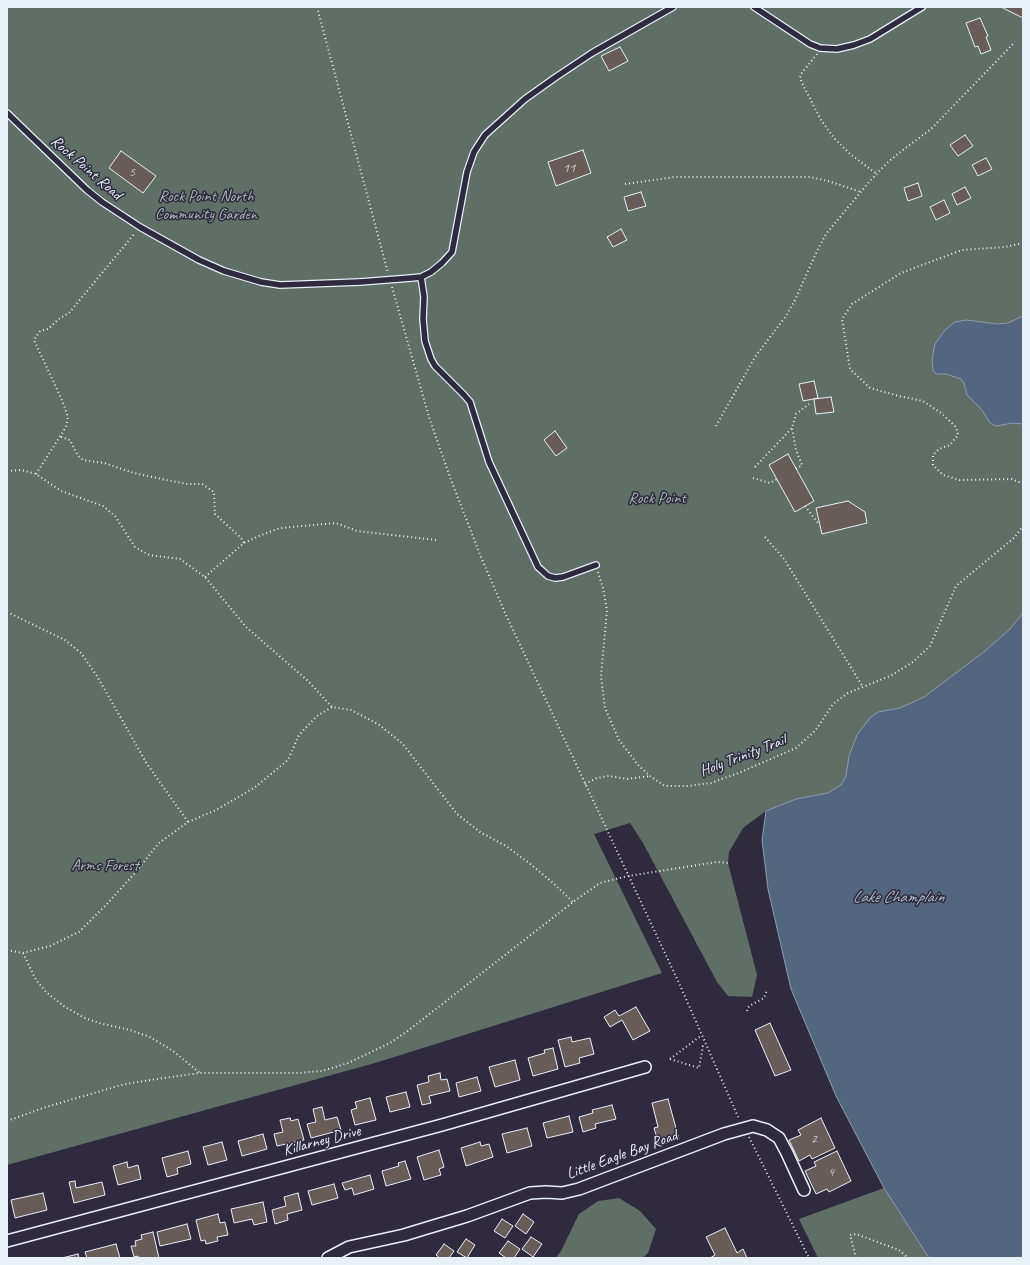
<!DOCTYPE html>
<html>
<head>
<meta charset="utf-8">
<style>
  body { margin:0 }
  #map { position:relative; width:1030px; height:1265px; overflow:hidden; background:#2f2a3d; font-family:Caveat,sans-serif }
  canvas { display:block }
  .frame { position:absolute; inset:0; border:8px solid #e8f1f8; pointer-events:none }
</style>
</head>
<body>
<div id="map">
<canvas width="1030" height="1265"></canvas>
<div class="frame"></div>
</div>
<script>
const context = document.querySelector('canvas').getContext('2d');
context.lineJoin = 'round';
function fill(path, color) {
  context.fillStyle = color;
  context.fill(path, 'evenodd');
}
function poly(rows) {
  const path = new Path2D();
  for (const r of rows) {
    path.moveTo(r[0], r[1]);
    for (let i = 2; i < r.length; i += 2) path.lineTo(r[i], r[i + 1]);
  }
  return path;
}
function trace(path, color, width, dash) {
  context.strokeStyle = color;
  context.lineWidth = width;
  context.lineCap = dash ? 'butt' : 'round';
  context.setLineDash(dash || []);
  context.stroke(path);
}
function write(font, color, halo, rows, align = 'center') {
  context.font = font + ' Caveat,sans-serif';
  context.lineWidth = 3;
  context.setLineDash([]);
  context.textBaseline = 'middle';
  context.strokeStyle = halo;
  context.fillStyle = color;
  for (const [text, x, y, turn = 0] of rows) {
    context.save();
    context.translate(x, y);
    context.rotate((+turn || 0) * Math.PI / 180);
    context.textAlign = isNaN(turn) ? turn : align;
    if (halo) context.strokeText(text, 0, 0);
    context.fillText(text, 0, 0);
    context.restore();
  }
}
fill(poly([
  [7,7,1023,7,1023,316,1009,323,997,324,967,320,936,374,946,374,961,379,964,383,967,395,982,410,990,423,996,426,1013,423,1023,424,1023,613,1010,629,985,651,924,697,900,708,878,712,857,735,849,756,846,776,841,785,828,793,796,799,766,811,743,828,729,852,728,863,757,975,752,997,728,996,717,982,643,843,630,823,594,834,662,973,375,1063,7,1165],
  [884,1188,929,1258,818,1258,799,1219],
  [619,1198,640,1211,656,1229,648,1253,643,1258,556,1258,561,1251,579,1214,598,1201]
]), '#5f6f66');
const water = poly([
  [1023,316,1023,424,1013,423,996,426,990,423,982,410,967,395,964,383,961,379,946,374,936,374,933,370,932,359,935,344,945,330,955,322,967,320,997,324,1008,323,1023,316],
  [1023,613,1023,1258,929,1258,884,1188,836,1096,791,989,768,889,762,840,766,811,796,799,828,793,841,785,846,776,849,756,857,735,870,718,878,712,900,708,924,697,985,651,1010,629,1023,613]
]);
fill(water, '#53667f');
trace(water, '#8f9eaf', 1);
const building = poly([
  [1001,7,1023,7,1023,18,1001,7],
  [980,18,988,36,986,37,991,50,981,54,978,46,975,47,966,23,980,18],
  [620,47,628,61,609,71,601,56,620,47],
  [965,135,973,146,958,156,950,145,965,135],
  [583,150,591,173,556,186,548,162,583,150],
  [121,151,156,176,143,193,109,168,121,151],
  [986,158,992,169,978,176,972,165,986,158],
  [918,183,922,196,908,201,904,188,918,183],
  [965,187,971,198,957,205,952,194,965,187],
  [641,192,646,206,628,211,624,197,641,192],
  [944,200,950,213,936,220,930,207,944,200],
  [621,229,627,240,613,247,607,237,621,229],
  [814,381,818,398,803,401,799,384,814,381],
  [831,397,834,412,816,414,814,399,831,397],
  [555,431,567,448,556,456,544,440,555,431],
  [788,454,814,501,795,512,769,465,788,454],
  [848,501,865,512,867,523,822,534,816,508,848,501],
  [636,1007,650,1031,633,1040,622,1020,610,1027,604,1017,615,1010,619,1016,636,1007],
  [770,1023,791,1070,775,1076,755,1030,770,1023],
  [571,1037,572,1042,590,1038,594,1054,579,1058,580,1063,565,1067,558,1040,571,1037],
  [553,1048,558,1069,533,1076,528,1058,545,1053,544,1050,553,1048],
  [515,1060,520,1080,495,1087,489,1067,515,1060],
  [440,1073,441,1080,447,1079,450,1091,429,1096,431,1103,422,1105,417,1085,429,1082,428,1076,440,1073],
  [477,1077,481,1091,459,1097,456,1083,477,1077],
  [406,1092,410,1107,390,1112,386,1097,406,1092],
  [370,1098,376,1120,355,1125,351,1110,357,1108,355,1102,370,1098],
  [668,1099,679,1139,659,1145,654,1128,658,1127,652,1103,668,1099],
  [612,1105,616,1119,595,1124,596,1128,583,1132,579,1117,593,1113,592,1110,612,1105],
  [322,1107,325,1120,337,1117,341,1130,311,1138,307,1124,316,1122,313,1109,322,1107],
  [569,1116,573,1132,547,1138,543,1123,569,1116],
  [290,1118,291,1121,298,1119,304,1140,277,1146,274,1134,283,1132,280,1120,290,1118],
  [821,1118,835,1148,812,1159,810,1155,799,1161,789,1140,801,1135,798,1130,821,1118],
  [527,1128,532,1146,507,1153,502,1134,527,1128],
  [263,1134,267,1149,242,1156,238,1141,263,1134],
  [222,1142,227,1160,208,1165,203,1147,222,1142],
  [480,1142,481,1146,489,1144,493,1157,466,1166,461,1148,480,1142],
  [439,1150,444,1167,439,1169,441,1175,424,1180,417,1157,439,1150],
  [188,1151,191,1164,177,1168,178,1174,167,1177,162,1158,188,1151],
  [837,1151,851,1181,829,1192,827,1189,816,1194,805,1171,816,1166,814,1162,837,1151],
  [405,1161,411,1179,386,1186,382,1171,399,1166,398,1163,405,1161],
  [127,1162,128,1168,138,1165,141,1179,118,1185,113,1166,127,1162],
  [370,1175,374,1189,354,1195,352,1188,345,1190,342,1183,370,1175],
  [75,1181,76,1188,102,1182,105,1195,74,1203,69,1182,75,1181],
  [334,1184,338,1198,312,1205,308,1191,334,1184],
  [43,1193,47,1210,15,1218,11,1200,43,1193],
  [298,1193,302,1210,287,1214,288,1220,275,1224,272,1210,286,1206,284,1197,298,1193],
  [263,1202,267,1222,254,1225,252,1219,234,1223,231,1209,263,1202],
  [218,1214,220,1223,225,1222,228,1235,217,1237,218,1241,206,1244,205,1240,201,1241,196,1220,218,1214],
  [523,1214,534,1222,526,1234,515,1226,523,1214],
  [502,1219,513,1226,505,1238,494,1231,502,1219],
  [187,1224,191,1239,160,1246,157,1232,187,1224],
  [725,1228,737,1253,743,1249,747,1258,710,1258,715,1255,706,1237,725,1228],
  [153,1232,159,1258,139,1258,138,1256,134,1257,131,1246,136,1246,135,1241,142,1239,141,1235,153,1232],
  [531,1237,542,1244,533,1257,522,1249,531,1237],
  [466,1239,475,1245,467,1258,457,1252,466,1239],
  [508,1241,520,1249,514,1258,506,1258,499,1253,508,1241],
  [116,1244,120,1258,87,1258,85,1252,116,1244],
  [444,1244,454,1251,449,1258,440,1258,436,1255,444,1244],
  [78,1254,79,1258,62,1258,78,1254]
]);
fill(building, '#685c58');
trace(building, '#e8f1f8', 1);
const lane = poly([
  [754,7,810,44,820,48,837,49,854,45,870,39,922,7],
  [7,113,87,190,102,202,140,227,199,260,224,271,261,282,280,285,360,282],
  [421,277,424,297,423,319,425,341,431,359,435,366,464,395,470,402,489,462,538,567,548,576,555,578,563,577,596,565],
  [411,278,421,277,431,272,442,263,452,252,467,172,474,152,485,135,525,99,556,77,592,53,673,7]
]);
const street = poly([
  [7,1241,442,1125,645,1067],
  [328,1258,349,1247,404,1235,427,1228,467,1216,530,1193,546,1192,562,1193,579,1189,724,1134,753,1126,767,1130,779,1138,787,1153,804,1190]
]);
trace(lane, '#e8f1f8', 8);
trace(street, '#e8f1f8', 14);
trace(poly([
  [317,7,388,273],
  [817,54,801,74,800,78,802,83,821,120,834,138,850,154,877,174],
  [625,184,675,177,810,177,828,181,861,192],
  [1023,243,1005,247,962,250,901,273,852,304,842,319,850,369,870,388,899,396,923,401,941,413,956,427,958,435,950,445,939,449,933,455,933,465,943,475,960,480,1012,479,1023,484],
  [392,287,429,417,451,480,481,557,506,615,679,983,739,1119],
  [716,426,755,357,786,316,795,300,817,251,826,234,869,182,886,164,899,153,931,129,1015,42],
  [61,437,70,440,78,456,83,460,104,463,134,473,166,480,188,484,202,484,214,492,215,514,241,538,244,543],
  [755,467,792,428],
  [796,469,802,465,796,450,792,428,796,414,809,404],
  [7,471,21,470,36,474,61,491,103,506,115,516,135,547,149,555,180,559,205,577,246,627,307,680,332,707],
  [36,474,66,427,68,417,62,400,34,340,40,331,48,329,60,318,69,313,135,233],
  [753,478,770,483,777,479],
  [805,506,818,523,819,523],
  [765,537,784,559,863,687],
  [598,572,603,588,607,610,601,676,605,708,619,740,639,766,650,776,665,786,688,786,711,783,741,772,796,748,815,731,833,704,848,693,890,676,913,662,930,646,956,586,1015,537,1023,526],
  [205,577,244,543,259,536,280,528,336,523,357,531,436,540],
  [7,612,65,640,81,653,97,676,147,764,188,822],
  [585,784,597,778,609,776,627,779,650,776],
  [7,950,23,953,50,946,79,932,106,905,135,873,159,843,188,822,216,810,254,788,288,760,299,735,317,716,332,707,351,710,378,724,402,743,457,814,480,832,506,846,529,863,552,882,573,902],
  [23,953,36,980,46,992,65,1007,85,1018,99,1023,130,1030,150,1037,173,1051,200,1073],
  [747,1011,749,1006,764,998,767,990],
  [670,1059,699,1068,703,1046,706,1045],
  [670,1059,702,1035],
  [7,1121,46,1107,125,1084,157,1079,200,1073,297,1073,322,1071,348,1063,390,1043,409,1030,573,902,600,883,628,876,717,862,728,863],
  [749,1137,809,1258],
  [856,1258,850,1235,856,1234,899,1250,908,1258]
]), '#e8f1f8', 2, [1, 3]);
trace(lane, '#2f2a3d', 5.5);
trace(street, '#2f2a3d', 11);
const laneBridge = poly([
  [360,282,411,278]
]);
trace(laneBridge, '#e8f1f8', 8, []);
trace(laneBridge, '#2f2a3d', 5.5);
write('14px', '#c8ccd0', null, [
  ["11",569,168],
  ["5",132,172],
  ["2",814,1139],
  ["4",831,1172]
]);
write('16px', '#e8f1f8', '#2f2a3d', [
  ["Rock Point Road",86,168,41],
  ["Holy Trinity Trail",743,756,-21],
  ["Killarney Drive",322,1141,-15],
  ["Little Eagle Bay Road",622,1155,-20]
]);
write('16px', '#aab6b6', '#2f2a3d', [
  ["Rock Point North",206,197],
  ["Community Garden",206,215],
  ["Rock Point",657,499],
  ["Arms Forest",105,866]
]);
write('italic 17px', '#acb9c8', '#2f2a3d', [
  ["Lake Champlain",898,898]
]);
</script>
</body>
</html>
